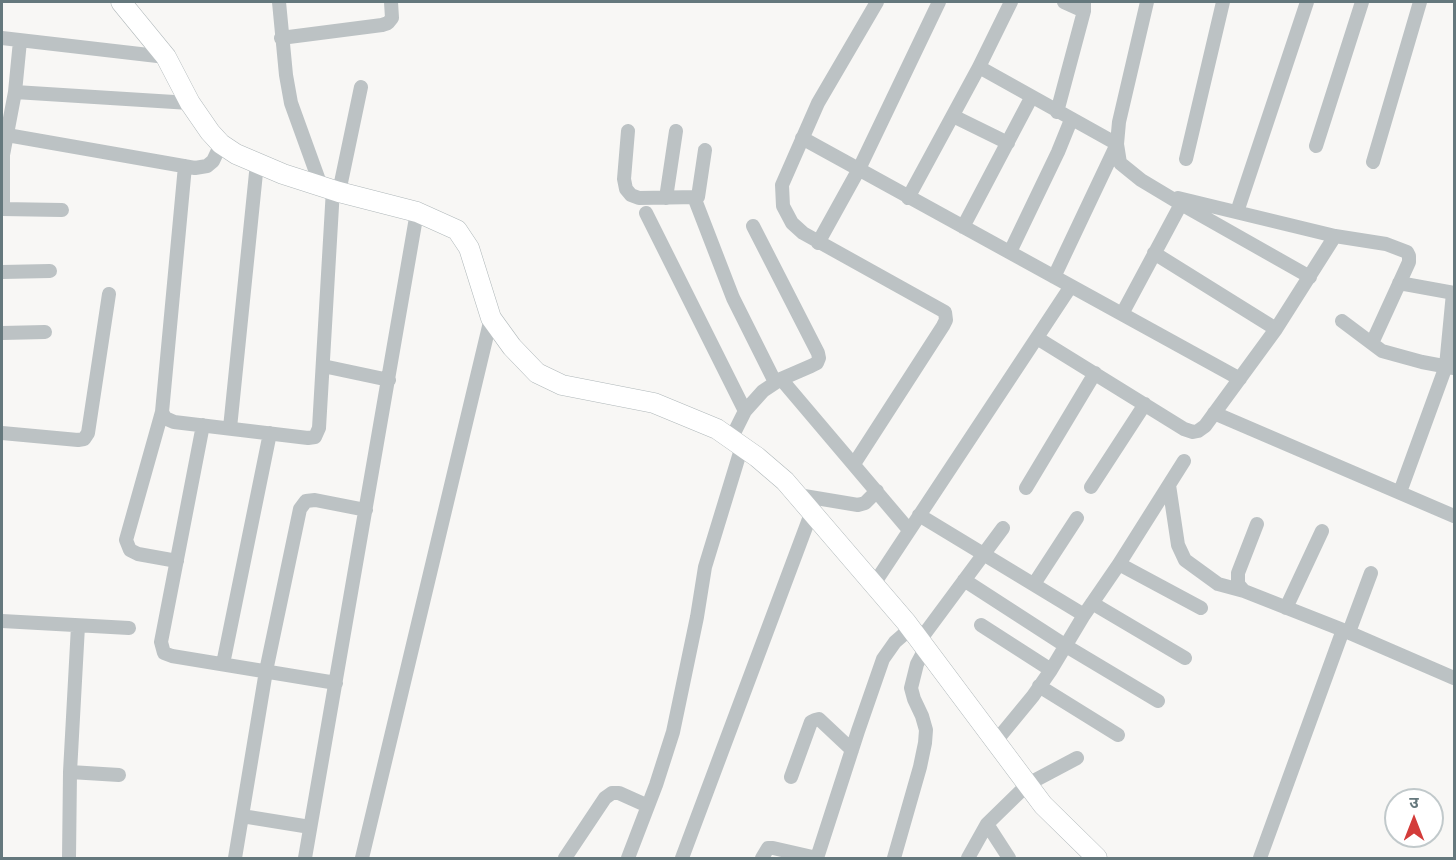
<!DOCTYPE html>
<html>
<head>
<meta charset="utf-8">
<style>
  body { margin:0 }
  #map { position:relative; width:1456px; height:860px; overflow:hidden; background:#f8f7f5; font-family:"Noto Sans","Noto Sans Devanagari",sans-serif }
  canvas { display:block }
  .frame { position:absolute; inset:0; border:3px solid #65787d; pointer-events:none }
  .north { position:absolute; left:1384px; top:788px; width:60px; height:60px; box-sizing:border-box; background:#fff; border:2px solid #c1c9cb; border-radius:50%; rotate:0deg; font-size:16px; font-weight:700; line-height:24px; text-align:center; color:#65787d }
  .north::after { content:''; display:block; margin:auto; width:21px; height:27px; background:#d33c3a; clip-path:polygon(50% 0,100% 100%,50% 72%,0 100%) }
</style>
</head>
<body>
<div id="map">
<canvas width="1456" height="860"></canvas>
<div class="frame"></div>
<div class="north">उ</div>
</div>
<script>
const context = document.querySelector('canvas').getContext('2d');
context.lineJoin = 'round';
function poly(rows) {
  const path = new Path2D();
  for (const r of rows) {
    path.moveTo(r[0], r[1]);
    for (let i = 2; i < r.length; i += 2) path.lineTo(r[i], r[i + 1]);
  }
  return path;
}
function trace(path, color, width, dash) {
  context.strokeStyle = color;
  context.lineWidth = width;
  context.lineCap = dash ? 'butt' : 'round';
  context.setLineDash(dash || []);
  context.stroke(path);
}
const secondary = poly([
  [121,2,166,57,190,103,210,132,221,144,236,154,283,174,339,192,417,212,457,230,469,248,491,318,512,347,537,373,562,385,654,403,717,429,757,457,785,481,906,622,1043,805,1097,858]
]);
trace(secondary, '#afb7b9', 21);
trace(poly([
  [279,2,286,75,291,103,321,186],
  [1064,2,1084,11],
  [1147,2,1119,122,1117,144,1120,163,1141,180,1181,204,1310,277],
  [2,38,166,57],
  [281,38,382,25,388,23,392,18,391,2],
  [979,67,1117,144,1054,277],
  [15,92,190,103],
  [1057,112,1084,11,1084,2],
  [953,116,1008,143],
  [628,131,624,179,626,189,631,195,639,198,698,197,705,150],
  [7,135,195,168,207,166,213,161,221,144],
  [802,138,1240,379],
  [1316,146,1362,2],
  [1186,159,1223,2],
  [1373,162,1420,2],
  [185,166,162,412,165,418,174,422,308,438,315,437,319,428,333,189],
  [339,192,361,87],
  [694,197,733,298,775,382],
  [666,198,676,131],
  [908,198,979,67,1011,2],
  [1178,198,1335,236,1386,244,1407,252,1409,256,1409,262,1372,343],
  [2,209,62,210],
  [3,209,3,155,15,92,20,41],
  [1237,212,1307,2],
  [646,213,745,411],
  [963,227,1031,98],
  [818,243,859,169,939,2],
  [1010,252,1058,152,1071,120],
  [1154,253,1276,329],
  [2,272,50,271],
  [1399,283,1454,293],
  [1122,314,1181,204],
  [1342,321,1382,351,1422,362,1454,368],
  [2,333,45,332],
  [1037,338,1184,429,1193,432,1198,431,1205,426,1276,329,1335,236],
  [323,366,389,380],
  [781,379,909,530],
  [162,412,126,540,130,550,138,554,177,561],
  [1214,413,1454,516],
  [203,425,161,642,164,653,172,656,336,683],
  [230,428,257,163],
  [2,433,78,440,84,439,88,433,109,294],
  [731,439,745,411,763,391,781,379,811,366,817,363,819,358,818,353,753,226],
  [854,464,943,326,946,320,945,312,803,233,792,223,783,206,782,185,818,103,877,2],
  [1169,485,1178,545,1185,560,1218,584,1244,591],
  [1091,487,1145,404],
  [1026,488,1095,373],
  [1400,492,1446,366,1453,293],
  [798,495,858,505,865,503,877,491],
  [919,515,1084,615],
  [1257,524,1238,573,1238,584,1244,591,1343,630,1454,678],
  [1119,564,1201,608],
  [964,580,1066,646,1158,701],
  [874,584,1071,286],
  [1034,584,1077,518],
  [1092,603,1185,658],
  [1286,608,1322,531],
  [2,621,129,628],
  [981,625,1051,670],
  [1349,632,1371,573],
  [920,640,1003,528],
  [223,664,270,433],
  [1039,686,1118,735],
  [996,741,1033,696,1051,670,1084,615,1119,564,1184,461],
  [70,772,119,775],
  [791,777,811,722,815,720,819,719,852,750],
  [242,816,310,827],
  [987,824,1009,858],
  [69,858,70,772,78,626],
  [235,858,266,671,300,509,306,501,315,500,366,510],
  [305,858,417,212],
  [362,858,491,318],
  [565,858,605,798,612,793,619,793,648,806],
  [628,858,656,785,673,732,697,617,705,567,742,446],
  [682,858,812,511],
  [762,858,768,848,773,848,817,858],
  [817,858,858,731,883,659,895,642,911,628],
  [894,858,920,767,925,743,926,730,922,716,914,699,911,688,917,664,926,647],
  [968,858,987,824,1028,784,1077,758],
  [1260,858,1343,630]
]), '#bcc2c4', 14);
trace(secondary, '#fff', 20);
</script>
</body>
</html>
